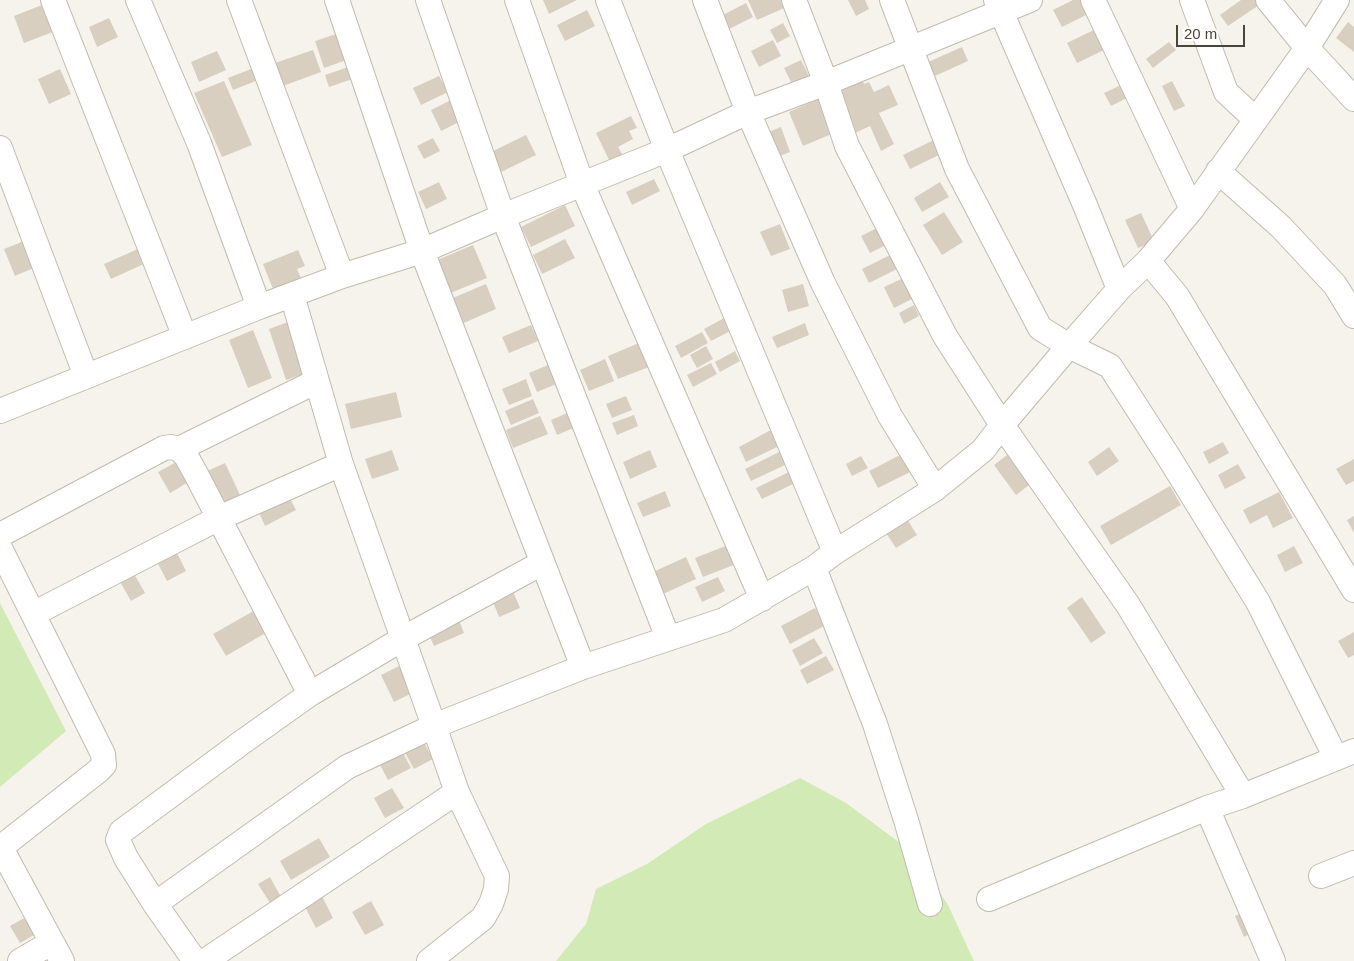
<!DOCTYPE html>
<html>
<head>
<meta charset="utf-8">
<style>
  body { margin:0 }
  #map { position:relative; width:1354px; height:961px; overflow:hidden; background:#f6f3ec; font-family:Helvetica,sans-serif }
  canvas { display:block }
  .scale { position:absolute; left:1176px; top:25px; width:69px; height:22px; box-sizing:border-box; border:2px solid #4b4439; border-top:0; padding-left:6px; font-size:15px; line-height:18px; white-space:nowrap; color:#4b4439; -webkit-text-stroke:4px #fff; paint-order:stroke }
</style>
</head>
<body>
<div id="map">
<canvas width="1354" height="961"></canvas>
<div class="scale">20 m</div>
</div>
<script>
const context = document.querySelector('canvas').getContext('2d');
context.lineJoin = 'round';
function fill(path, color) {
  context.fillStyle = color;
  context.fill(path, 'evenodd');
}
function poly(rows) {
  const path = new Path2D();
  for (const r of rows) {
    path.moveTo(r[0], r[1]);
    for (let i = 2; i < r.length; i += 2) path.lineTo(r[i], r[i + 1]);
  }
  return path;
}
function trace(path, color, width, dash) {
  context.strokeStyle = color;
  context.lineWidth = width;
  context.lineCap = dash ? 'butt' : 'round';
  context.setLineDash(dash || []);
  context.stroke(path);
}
fill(poly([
  [0,603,66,731,0,787],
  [800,778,846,803,915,854,948,905,974,961,556,961,586,924,596,889,647,864,706,824]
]), '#d2eab5');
fill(poly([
  [543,0,577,0,549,14],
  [748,0,787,0,789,6,757,20],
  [848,0,865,0,869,9,856,16],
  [1073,0,1083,0,1090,13,1062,27,1053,10],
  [1241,0,1256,0,1259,5,1228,26,1220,15],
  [47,3,58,30,24,43,14,16],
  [746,3,753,17,723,32,717,18],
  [587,10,595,26,565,41,557,25],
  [109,18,118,37,97,47,89,27],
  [1348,22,1354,27,1354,52,1336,38],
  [783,23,790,36,777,43,770,30],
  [1094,30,1104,50,1077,63,1067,43],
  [342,32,352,58,324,68,315,41],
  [773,40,781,56,759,67,751,51],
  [1169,42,1176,50,1153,68,1146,59],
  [962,47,968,61,935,76,928,62],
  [313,50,321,72,280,87,272,64],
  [217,51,226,70,199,82,191,62],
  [801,60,810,78,793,86,784,68],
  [357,64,361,76,329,87,325,75],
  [261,65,266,77,233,90,228,78],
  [60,69,71,94,49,104,38,79],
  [439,76,448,92,421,105,413,88],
  [862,80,864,84,869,82,874,92,889,85,898,105,879,113,894,144,881,151,870,126,855,133,845,111,832,93],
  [224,81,252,145,222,157,194,93],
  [1172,81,1185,106,1174,111,1162,86],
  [1123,84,1129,97,1111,106,1104,93],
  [821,98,836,132,803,146,789,112],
  [453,99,463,120,441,131,431,110],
  [631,116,637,128,629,131,633,139,618,147,623,156,610,162,596,133],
  [781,127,790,152,774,158,764,134],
  [526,135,536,155,499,173,489,153],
  [433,138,440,151,424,159,417,146],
  [934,140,941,154,910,169,903,155],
  [654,179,660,191,632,205,626,192],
  [439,182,447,199,426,209,418,192],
  [940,182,949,197,922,212,914,198],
  [565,205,575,226,531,247,521,227],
  [944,212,963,242,942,255,923,225],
  [1141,213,1154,241,1138,248,1125,220],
  [780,224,790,249,771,256,760,232],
  [881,226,890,243,870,253,861,236],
  [565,239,575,258,542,274,533,255],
  [24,241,36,267,15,276,4,249],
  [473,245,487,278,448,294,435,261],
  [140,248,146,263,111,279,104,264],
  [298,250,305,266,297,269,301,278,273,289,263,264],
  [890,255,897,269,869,283,862,269],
  [910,275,920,295,894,308,884,287],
  [486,284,496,309,459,325,448,300],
  [803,284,809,306,788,312,782,290],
  [914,305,919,316,904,324,899,313],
  [726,317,732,330,711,341,704,329],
  [291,321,309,372,286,380,269,329],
  [805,323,809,335,777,348,772,337],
  [531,325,538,341,509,353,502,337],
  [253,330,272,378,248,388,229,340],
  [702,332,708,343,681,358,675,346],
  [639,343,649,367,618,379,608,356],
  [706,346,713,359,697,368,690,355],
  [735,351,740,361,720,372,715,362],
  [605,359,614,381,589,391,580,370],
  [558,361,566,380,537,392,529,373],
  [711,363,717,374,693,387,687,375],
  [526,379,532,396,509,405,502,389],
  [396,392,402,417,351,429,345,404],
  [626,396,632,410,612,418,606,404],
  [533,399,539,413,511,425,505,411],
  [572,411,578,426,557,435,551,420],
  [634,415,638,426,617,435,612,423],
  [540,416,548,434,513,448,506,430],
  [771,430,779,446,746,462,739,447],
  [1223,442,1229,453,1209,464,1203,452],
  [1109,447,1119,461,1097,476,1088,462],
  [392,450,399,470,372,479,365,459],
  [650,450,657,467,630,479,623,462],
  [781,451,787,464,751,481,745,469],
  [1011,452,1033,482,1016,495,994,465],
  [900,455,910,472,878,488,869,471],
  [861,456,868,468,852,476,846,464],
  [1354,459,1354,481,1346,485,1336,469],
  [180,460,192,480,170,493,158,472],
  [225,463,240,495,218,505,203,473],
  [1238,464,1246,478,1225,489,1218,475],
  [789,472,795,483,762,499,756,488],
  [1170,486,1181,505,1111,545,1100,526],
  [665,491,671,506,643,517,637,503],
  [1279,492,1293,518,1273,528,1267,515,1250,524,1243,510],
  [287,493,296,510,265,526,257,508],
  [1354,516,1354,533,1347,520],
  [907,519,917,535,896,548,886,533],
  [728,545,736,564,703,577,695,558],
  [1294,546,1303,563,1285,572,1277,555],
  [174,547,186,571,167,581,155,558],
  [686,557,696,579,663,594,653,572],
  [133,572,145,593,131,601,119,580],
  [718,577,725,591,702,602,695,587],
  [510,584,520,608,499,617,489,592],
  [1082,597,1106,633,1091,643,1067,608],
  [815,608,824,626,790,644,781,626],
  [257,609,269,631,226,656,213,634],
  [457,615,464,633,434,646,426,628],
  [1354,632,1354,655,1348,658,1338,641],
  [814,638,823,653,800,666,792,650],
  [826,656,834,670,807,684,800,670],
  [403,664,416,691,394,702,381,675],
  [422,739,433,759,414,769,403,749],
  [400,747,411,768,388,780,377,759],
  [392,788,404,808,385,818,374,798],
  [319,838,330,857,291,880,280,861],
  [270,877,281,897,270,903,258,884],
  [322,896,333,918,316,928,304,905],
  [371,901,384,925,365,935,352,912],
  [1249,910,1257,930,1244,937,1235,916],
  [26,917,36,934,20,943,10,926]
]), '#d8cfc1');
const minor = poly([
  [53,0,185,337],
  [138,0,199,143,259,307],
  [239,0,342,276],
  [337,0,422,251,583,667],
  [428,0,503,216,668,638],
  [517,0,582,184,762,599],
  [608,0,667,150,835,552],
  [705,0,748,112,823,283,890,416,935,489],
  [794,0,826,83,847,146,945,336,1002,425,1128,605,1243,796],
  [892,0,957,169,1040,328,1069,346,1110,366,1168,456,1258,602,1336,758],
  [996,0,1085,205,1119,289],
  [1093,0,1192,209],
  [1192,0,1226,92,1255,119],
  [1268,0,1307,48,1354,99],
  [0,148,86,376],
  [1218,171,1281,227,1335,285,1354,316],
  [1148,261,1177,296,1354,590],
  [0,411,259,307,342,276,422,251,503,216,667,150,748,112,826,83,1030,0],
  [179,449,317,381],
  [0,535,164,448,171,447,179,449,186,456,196,474,310,694],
  [0,548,103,754,104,765,98,771,0,848],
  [814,568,875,724,906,820,930,904],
  [33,614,219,518,341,464],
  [1207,808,1273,961],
  [1,848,62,961],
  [1321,876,1354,863],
  [989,899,1207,808,1243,796,1354,751],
  [155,904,347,767,434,726,341,464,292,295],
  [20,961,51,943],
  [195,961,155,904,126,858,118,840,121,832,241,743,310,694,404,638,542,563],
  [205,961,457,792],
  [429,961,483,918,491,904,496,889,497,876,457,792,434,726,583,667,724,620,814,568,835,552,935,489,983,450,1002,425,1069,346,1119,289,1148,261,1192,209,1307,48,1337,0]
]);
trace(minor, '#c2bbae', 26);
trace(minor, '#fff', 24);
</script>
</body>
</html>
